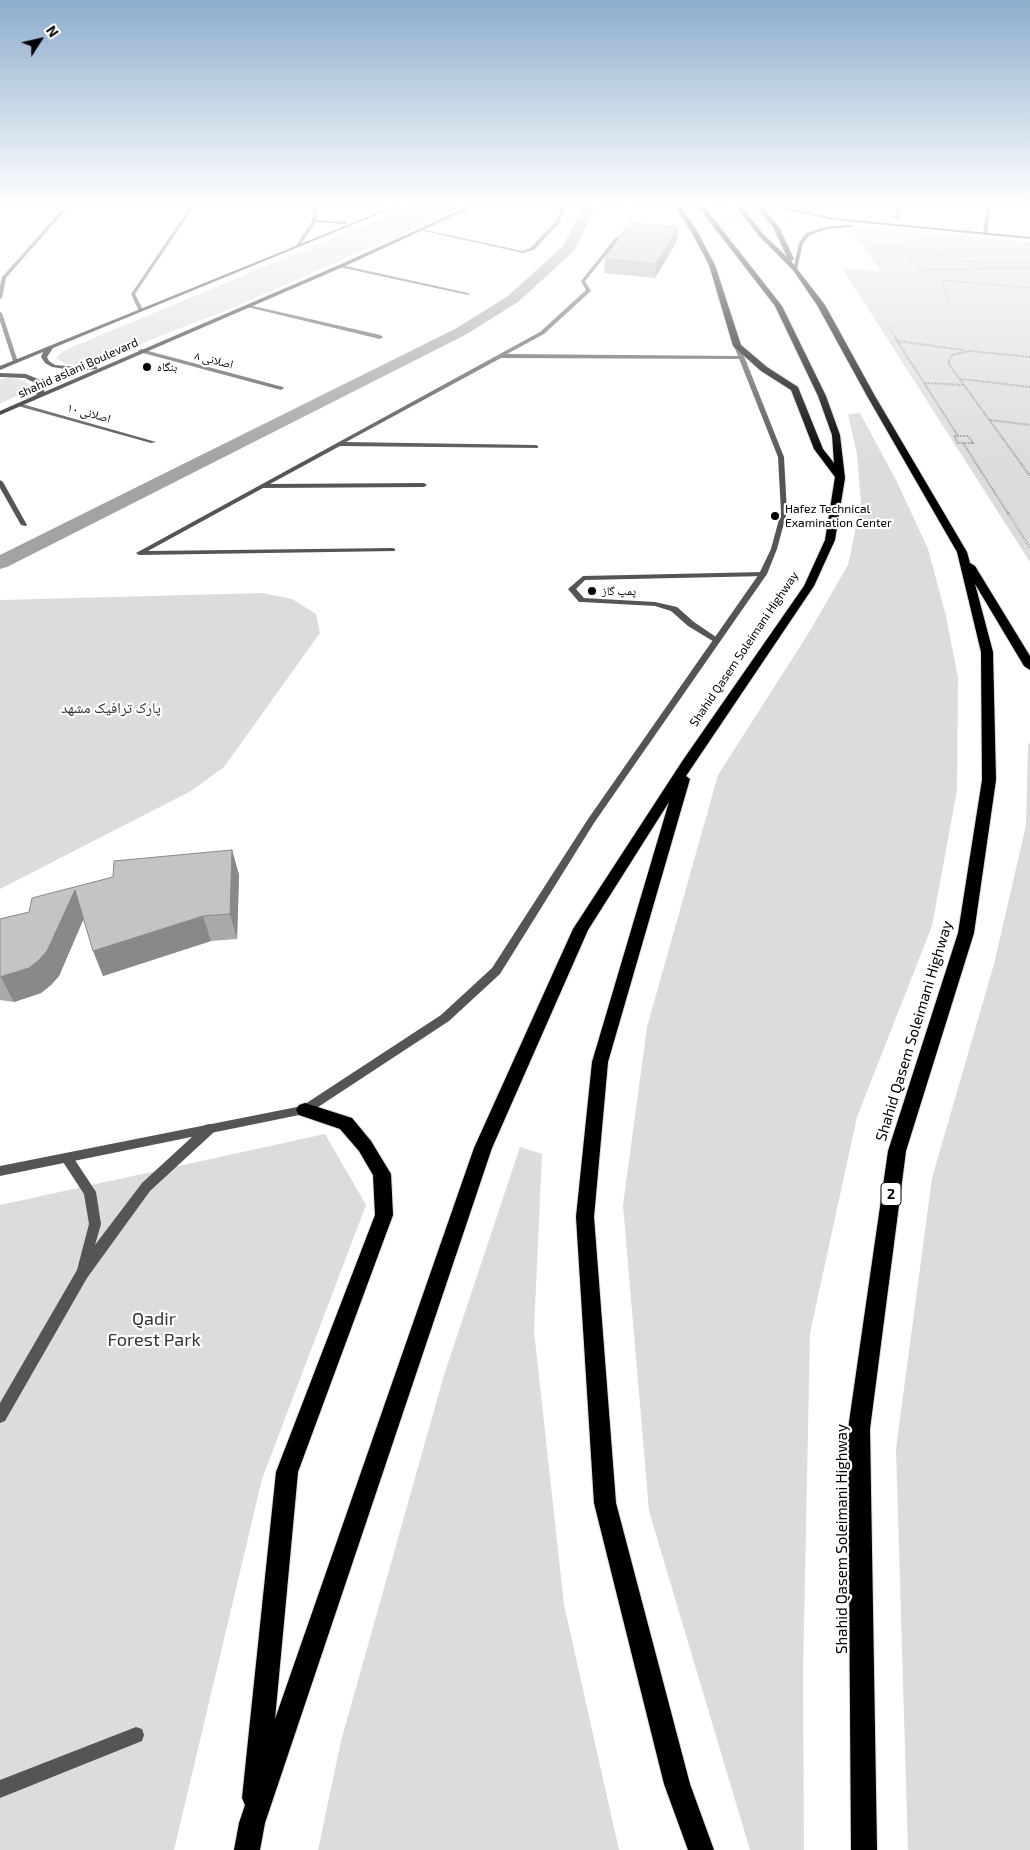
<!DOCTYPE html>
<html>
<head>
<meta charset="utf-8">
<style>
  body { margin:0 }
  #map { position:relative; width:1030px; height:1850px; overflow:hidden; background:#fff; font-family:"Exo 2",sans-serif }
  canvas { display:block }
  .north { position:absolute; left:15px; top:15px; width:50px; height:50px; -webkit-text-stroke:4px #fff; paint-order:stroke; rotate:55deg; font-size:14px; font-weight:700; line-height:20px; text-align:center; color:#000 }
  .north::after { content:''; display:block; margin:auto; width:18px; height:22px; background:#000; clip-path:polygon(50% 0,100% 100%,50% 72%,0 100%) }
</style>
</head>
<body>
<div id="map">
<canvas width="1030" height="1850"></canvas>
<div class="north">N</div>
</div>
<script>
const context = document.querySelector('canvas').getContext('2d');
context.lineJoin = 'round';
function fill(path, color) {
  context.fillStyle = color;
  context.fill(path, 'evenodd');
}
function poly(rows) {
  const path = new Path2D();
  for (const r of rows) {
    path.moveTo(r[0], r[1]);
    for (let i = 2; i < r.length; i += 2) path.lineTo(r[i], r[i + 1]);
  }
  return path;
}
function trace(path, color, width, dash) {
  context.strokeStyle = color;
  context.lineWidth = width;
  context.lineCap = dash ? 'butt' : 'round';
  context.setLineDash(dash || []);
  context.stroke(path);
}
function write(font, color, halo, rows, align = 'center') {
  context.font = font + ' "Exo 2","Noto Naskh Arabic",sans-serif';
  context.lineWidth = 4.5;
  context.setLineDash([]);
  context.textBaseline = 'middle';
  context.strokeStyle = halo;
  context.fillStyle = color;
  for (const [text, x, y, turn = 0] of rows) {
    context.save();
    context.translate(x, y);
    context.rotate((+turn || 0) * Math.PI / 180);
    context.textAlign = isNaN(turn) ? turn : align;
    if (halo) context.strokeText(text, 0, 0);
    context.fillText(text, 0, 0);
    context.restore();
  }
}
fill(poly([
  [415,204,463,204,438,218,227,310,160,336,103,360,77,365,66,364,56,358,59,354,65,350],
  [863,228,1030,242,1030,562,842,268,880,271,851,229],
  [10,378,22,380,29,384,29,390,0,404,0,379],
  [860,413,897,482,928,549,946,616,958,678,957,790,932,926,857,1117,810,1333,803,1674,804,1850,750,1850,649,1511,623,1205,647,1027,718,775,808,634,848,565,861,503,857,454,848,414],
  [262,593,292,599,316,614,320,633,224,767,191,791,0,889,0,600],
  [1028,743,1030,744,1030,1850,908,1850,896,1449,932,1178,994,964,1026,825],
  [325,1134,366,1205,262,1479,174,1850,0,1850,0,1205],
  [520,1147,542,1154,534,1331,564,1605,619,1850,318,1850,341,1741,444,1375]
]), '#dcdcdc');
fill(poly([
  [582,204,594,204,593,212,574,251,518,302,465,335,7,567,0,569,0,555,455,329,508,296,563,246,581,212,582,204]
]), '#a3a3a3');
const highway = poly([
  [673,204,679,204,697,231,715,265,741,345,767,367,798,387,823,449,834,463,832,435,818,396,775,306,696,204,702,204,782,306,826,396,840,435,845,478,835,540,814,586,686,776,690,779,608,1062,594,1217,616,1503,690,1784,714,1850,688,1850,664,1784,594,1503,576,1217,592,1062,669,802,588,930,492,1148,265,1823,260,1850,234,1850,239,1823,245,1805,242,1798,276,1472,375,1215,373,1175,359,1151,340,1129,299,1115,296,1110,299,1105,305,1103,352,1118,371,1141,391,1174,393,1215,298,1472,275,1719,474,1148,573,929,683,760,804,586,825,540,835,477,814,449,791,390,761,371,733,346,709,265,691,231,673,204],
  [734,204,740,204,763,234,787,257,773,227,754,204,760,204,779,227,794,259,791,261,825,305,875,396,967,552,970,563,975,566,1030,656,1030,670,1024,666,975,584,993,652,996,780,974,933,906,1151,870,1429,877,1850,851,1850,848,1429,888,1151,958,933,982,780,981,652,957,552,867,396,817,305,793,270,759,236,734,204]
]);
trace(highway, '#dbdbdb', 2);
trace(poly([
  [617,204,628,208],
  [628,209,637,209,644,213,633,216,619,212,628,209],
  [643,214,660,216,669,227],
  [893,240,922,270,1030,268],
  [865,245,927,250,955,261,1030,263],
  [950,307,942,280,1030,288],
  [887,325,897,340]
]), '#777', 1, [0.5, 1]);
trace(poly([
  [896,339,958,436],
  [898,341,964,350],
  [1030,357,969,351,952,355,948,363,1030,476],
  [961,379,1030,387],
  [925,383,964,385],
  [990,420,1030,425],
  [954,436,968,436,973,443,958,443,954,436],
  [963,443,1009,515]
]), '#777', 2, [0.5, 1]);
trace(poly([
  [1008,513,1030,548]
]), '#777', 2.5, [0.5, 2]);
fill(poly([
  [616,237,620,238,585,281,591,291,544,334,507,354,740,356,743,358,742,359,501,358,346,442,536,445,538,446,538,448,340,446,270,484,424,483,427,485,424,487,263,488,148,551,393,548,395,549,395,551,139,555,136,553,540,332,586,290,581,281,616,237],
  [763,572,766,572,766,576,585,580,576,589,584,598,655,602,677,607,694,622,719,639,719,643,716,643,688,626,671,611,655,606,582,602,579,602,568,589,583,576,763,572],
  [209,1124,213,1125,215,1129,213,1133,150,1191,87,1278,5,1421,0,1423,0,1403,77,1270,89,1224,84,1194,63,1162,61,1158,63,1154,67,1153,71,1154,96,1192,101,1224,95,1245,142,1183,205,1125,209,1124],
  [136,1727,142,1729,144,1735,142,1741,0,1798,0,1780,136,1727]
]), '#555');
fill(poly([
  [67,204,71,204,6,278,2,298,0,299,0,286,2,277,67,204],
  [192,204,196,204,135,294,143,310,139,311,131,294,192,204],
  [314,204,318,204,316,221,300,246,296,246,312,221,314,204],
  [563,204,567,204,559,223,534,250,523,253,419,230,421,229,523,251,530,248,556,222,563,204],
  [898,204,902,204,899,218,897,219,895,218,898,204],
  [987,204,991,204,987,234,985,235,983,234,987,204],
  [341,265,468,293,470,294,468,295,339,267,341,265],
  [249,305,380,335,383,337,380,339,247,307,249,305],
  [0,312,2,313,18,362,13,361,0,321,0,312],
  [737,344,740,346,784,457,787,512,777,549,767,574,594,823,500,974,449,1021,309,1113,0,1176,0,1166,302,1106,441,1015,492,968,588,819,759,574,771,549,781,512,778,457,734,346,737,344],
  [141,349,283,387,284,388,281,390,139,352,138,351,141,349],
  [18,404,22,404,156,442,151,443,18,406,18,404],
  [0,480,3,482,27,525,26,526,21,525,0,488,0,480]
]), '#555');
fill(poly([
  [399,204,403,204,53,348,47,357,49,361,55,365,78,367,95,366,97,367,97,369,78,371,52,367,45,363,41,357,43,352,0,370,0,366,399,204],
  [469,204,473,204,466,210,343,267,0,415,0,411,36,395,39,390,39,385,25,378,0,377,0,373,26,374,38,379,45,385,44,392,339,265,419,229,464,208,469,204],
  [775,204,779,204,789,208,834,218,1030,237,1030,239,834,220,787,210,775,204],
  [313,220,346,222,348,223,346,224,314,222,313,220],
  [852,225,851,227,827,229,810,235,803,243,797,269,793,270,799,243,806,233,826,227,852,225]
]), '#222');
fill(highway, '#000');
trace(poly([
  [671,225,790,220]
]), '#777', 1, [0.5, 1]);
fill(poly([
  [677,241,655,278,604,273,605,259],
  [232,850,239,875,237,939,211,941,103,976,83,919,59,976,51,985,41,993,14,1002,0,1000,0,919,29,912]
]), '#a9a9a9');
fill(poly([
  [678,227,677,241,655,278,656,264],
  [232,850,239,875,237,939,230,914],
  [75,890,85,916,59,976,51,985,41,993,14,1002,1,977],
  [203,916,211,941,103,976,93,951]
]), '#898989');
const building = poly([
  [629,223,678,227,656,264,605,259,629,223],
  [232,850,230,914,203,916,93,951,75,890,47,951,39,960,29,968,0,977,0,919,29,912,32,898,113,877,114,861,232,850]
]);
fill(building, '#c4c4c4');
trace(building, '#898989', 1);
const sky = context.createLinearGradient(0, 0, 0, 462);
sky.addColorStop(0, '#8cadcc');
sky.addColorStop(0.44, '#fff');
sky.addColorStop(1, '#ffffff00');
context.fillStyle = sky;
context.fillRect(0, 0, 1030, 462);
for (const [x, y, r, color] of [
  [147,367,5,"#000"],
  [775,516,5,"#000"],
  [592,591,5,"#000"]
]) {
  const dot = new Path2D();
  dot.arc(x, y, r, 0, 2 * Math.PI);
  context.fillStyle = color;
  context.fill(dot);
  trace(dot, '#fff', 2);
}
write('12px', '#000', '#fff', [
  ["اصلانی ۸",214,360,14],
  ["shahid aslani Boulevard",78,368,-24],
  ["اصلانی ۱۰",89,413,16],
  ["Shahid Qasem Soleimani Highway",744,649,-56]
]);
write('12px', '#000', '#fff', [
  ["بنگاه",157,367],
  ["Hafez Technical",785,509],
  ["Examination Center",785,523],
  ["پمپ گاز",602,591]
], 'left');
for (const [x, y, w] of [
  [891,1194,20]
]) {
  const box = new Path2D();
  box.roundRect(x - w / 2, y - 11.5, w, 23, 4);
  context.fillStyle = '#fff';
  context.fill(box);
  trace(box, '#000', 1);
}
write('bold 14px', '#000', null, [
  ["2",891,1194]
]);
write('15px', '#333', '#fff', [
  ["پارک ترافیک مشهد",111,708]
]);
write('15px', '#000', '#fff', [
  ["Shahid Qasem Soleimani Highway",914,1031,-73],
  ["Shahid Qasem Soleimani Highway",842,1539,-90]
]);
write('18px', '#333', '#fff', [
  ["Qadir",154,1319],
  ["Forest Park",154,1340]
]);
</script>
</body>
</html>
